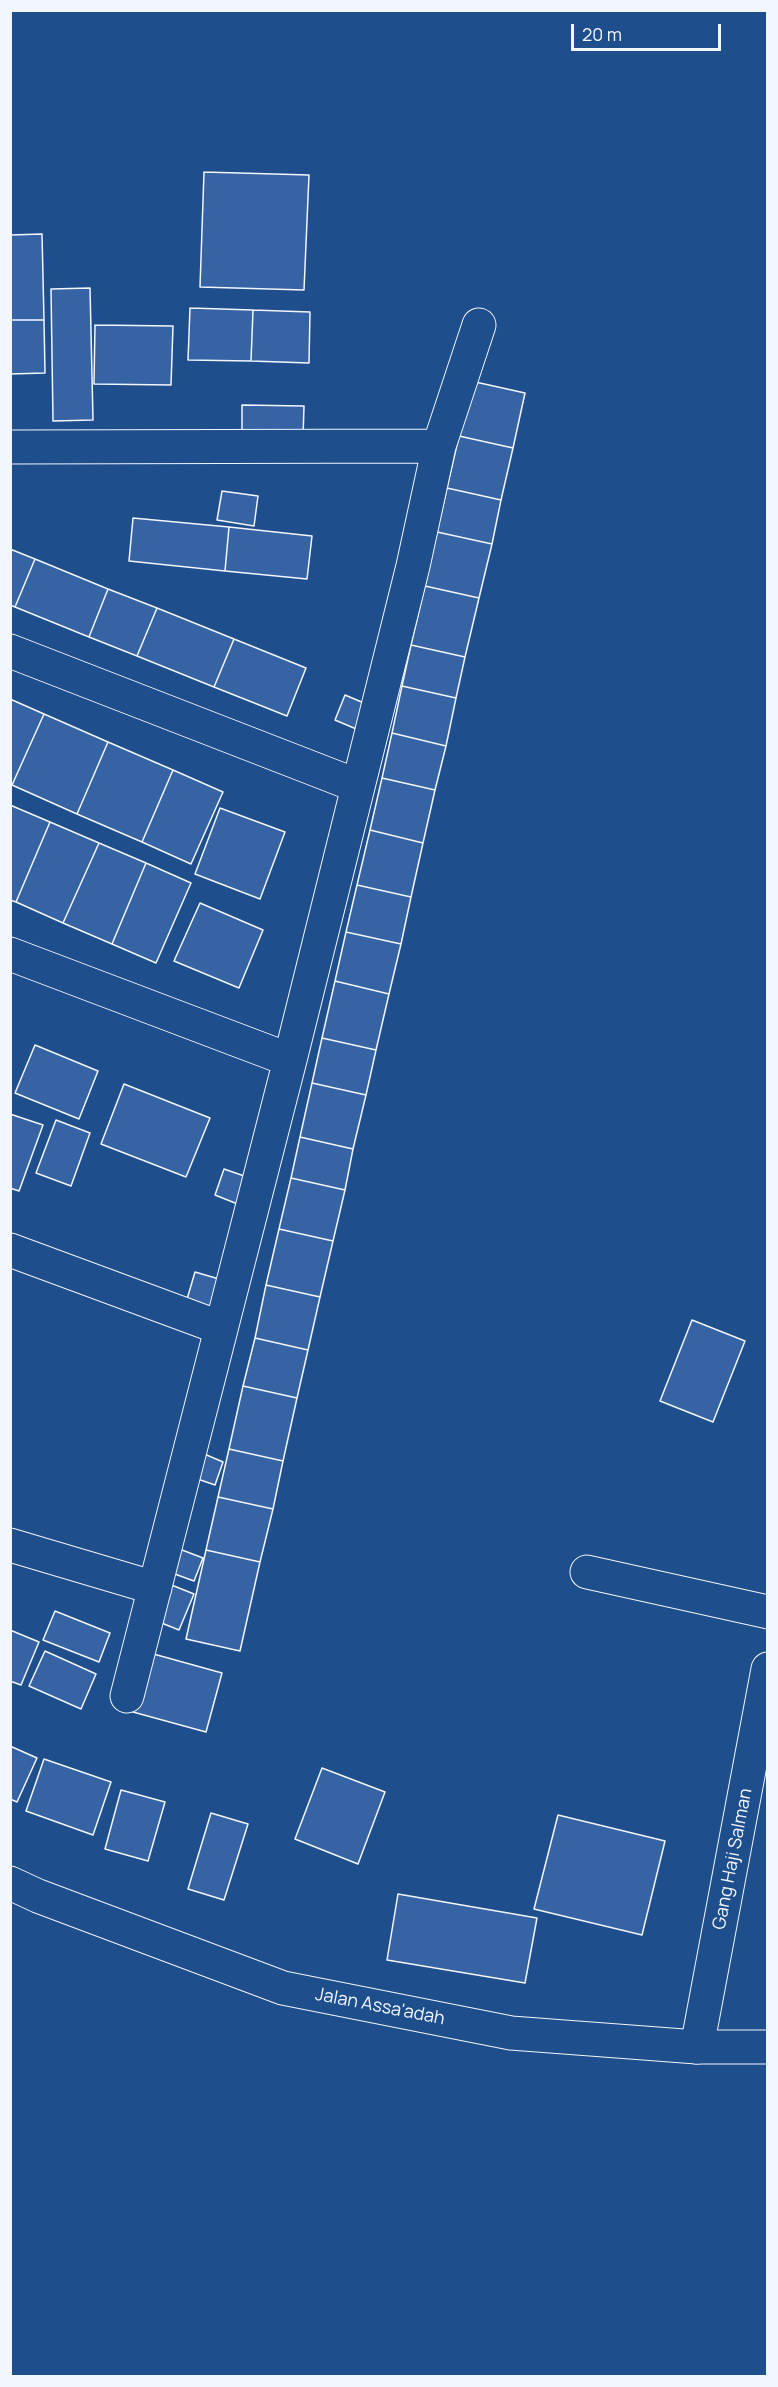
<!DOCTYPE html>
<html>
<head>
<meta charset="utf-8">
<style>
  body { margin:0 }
  #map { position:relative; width:778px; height:2387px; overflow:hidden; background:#1f4e8c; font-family:Manrope,sans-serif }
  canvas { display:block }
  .frame { position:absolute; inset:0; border:12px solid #f2f6ff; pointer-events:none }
  .scale { position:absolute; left:571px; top:24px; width:150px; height:27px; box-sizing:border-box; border:3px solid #f2f6ff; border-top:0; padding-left:8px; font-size:18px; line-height:21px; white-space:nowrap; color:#f2f6ff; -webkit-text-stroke:4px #1f4e8c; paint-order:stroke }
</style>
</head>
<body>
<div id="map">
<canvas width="778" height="2387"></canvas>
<div class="frame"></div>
<div class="scale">20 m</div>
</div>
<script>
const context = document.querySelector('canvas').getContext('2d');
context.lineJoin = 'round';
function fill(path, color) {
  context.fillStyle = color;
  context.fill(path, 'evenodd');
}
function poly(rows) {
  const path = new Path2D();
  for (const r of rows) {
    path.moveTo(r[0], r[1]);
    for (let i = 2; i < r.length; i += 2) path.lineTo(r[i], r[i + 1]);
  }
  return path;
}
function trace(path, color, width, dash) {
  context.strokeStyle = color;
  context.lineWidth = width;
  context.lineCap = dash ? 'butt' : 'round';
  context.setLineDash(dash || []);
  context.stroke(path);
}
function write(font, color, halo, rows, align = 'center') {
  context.font = font + ' Manrope,sans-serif';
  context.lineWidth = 4.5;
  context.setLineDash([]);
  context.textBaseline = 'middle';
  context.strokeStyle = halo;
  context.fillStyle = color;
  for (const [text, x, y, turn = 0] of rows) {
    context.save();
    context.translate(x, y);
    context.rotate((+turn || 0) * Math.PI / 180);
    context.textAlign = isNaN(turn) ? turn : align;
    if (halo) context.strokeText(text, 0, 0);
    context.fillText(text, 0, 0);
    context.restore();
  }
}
const building = poly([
  [204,172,309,175,304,290,200,287,204,172],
  [42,234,44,320,10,320,10,235,42,234],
  [90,288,93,420,53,421,51,289,90,288],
  [190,308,253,310,251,361,188,360,190,308],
  [253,310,310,312,309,363,251,361,253,310],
  [10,320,44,320,45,373,10,374,10,320],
  [95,325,173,326,171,385,94,384,95,325],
  [471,381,525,393,513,448,459,436,471,381],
  [242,405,304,406,303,438,242,437,242,405],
  [459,436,513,448,501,500,447,488,459,436],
  [447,488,501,500,492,544,437,532,447,488],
  [222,491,258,496,254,526,217,520,222,491],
  [133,518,229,527,225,571,129,561,133,518],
  [229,527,312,536,307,579,225,571,229,527],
  [437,532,492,544,479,598,425,586,437,532],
  [10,549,35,559,15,607,10,605,10,549],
  [35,559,108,589,89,637,15,607,35,559],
  [425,586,479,598,465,657,411,645,425,586],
  [108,589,157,608,137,656,89,637,108,589],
  [157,608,234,639,214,687,137,656,157,608],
  [234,639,306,668,287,716,214,687,234,639],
  [411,645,465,657,456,698,402,686,411,645],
  [402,686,456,698,446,746,392,733,402,686],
  [345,695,371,706,361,731,335,720,345,695],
  [10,699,44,714,12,785,10,784,10,699],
  [44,714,108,742,77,814,12,785,44,714],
  [392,733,446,746,435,790,382,778,392,733],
  [108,742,173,770,142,842,77,814,108,742],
  [173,770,223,792,191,864,142,842,173,770],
  [382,778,435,790,423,843,370,830,382,778],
  [10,805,50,822,16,902,10,900,10,805],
  [220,808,285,832,260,899,195,874,220,808],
  [50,822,99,843,63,923,16,902,50,822],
  [370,830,423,843,411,897,357,885,370,830],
  [99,843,146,863,112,944,63,923,99,843],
  [146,863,191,883,156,963,112,944,146,863],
  [357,885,411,897,401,944,346,932,357,885],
  [200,903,263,930,239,988,174,961,200,903],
  [346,932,401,944,389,994,335,981,346,932],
  [335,981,389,994,376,1050,322,1038,335,981],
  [322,1038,376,1050,366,1095,312,1083,322,1038],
  [35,1045,98,1071,79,1119,15,1093,35,1045],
  [312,1083,366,1095,353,1149,300,1137,312,1083],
  [124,1084,210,1118,186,1177,101,1144,124,1084],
  [10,1114,43,1125,19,1191,10,1188,10,1114],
  [56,1120,90,1133,71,1186,36,1173,56,1120],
  [300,1137,353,1149,345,1190,291,1178,300,1137],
  [224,1169,250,1178,240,1205,215,1195,224,1169],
  [291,1178,345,1190,333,1241,279,1229,291,1178],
  [279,1229,333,1241,320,1297,266,1285,279,1229],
  [195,1272,226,1281,217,1314,185,1306,195,1272],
  [266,1285,320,1297,308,1350,255,1338,266,1285],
  [692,1320,745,1341,713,1422,660,1401,692,1320],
  [255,1338,308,1350,297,1398,243,1386,255,1338],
  [243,1386,297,1398,283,1461,229,1449,243,1386],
  [229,1449,283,1461,273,1509,218,1497,229,1449],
  [195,1450,223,1462,215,1485,186,1475,195,1450],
  [218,1497,273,1509,260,1562,206,1550,218,1497],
  [169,1545,203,1558,194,1581,161,1569,169,1545],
  [206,1550,260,1562,240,1651,186,1639,206,1550],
  [164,1582,194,1594,179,1630,149,1618,164,1582],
  [55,1611,110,1633,99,1662,43,1640,55,1611],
  [10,1630,39,1642,21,1685,10,1681,10,1630],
  [45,1651,96,1674,81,1709,29,1686,45,1651],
  [150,1653,222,1673,206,1732,133,1712,150,1653],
  [10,1746,37,1758,17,1802,10,1799,10,1746],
  [44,1759,111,1782,93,1835,26,1811,44,1759],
  [322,1768,385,1792,358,1864,295,1839,322,1768],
  [121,1790,165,1802,148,1861,105,1849,121,1790],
  [211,1813,248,1824,224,1900,188,1889,211,1813],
  [558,1815,665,1841,642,1935,534,1909,558,1815],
  [398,1894,537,1918,525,1983,387,1960,398,1894]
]);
fill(building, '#3563a3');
trace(building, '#f2f6ff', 1.5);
const street = poly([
  [439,446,479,325],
  [10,447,439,446,413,566,290,1060,127,1696],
  [10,651,358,786],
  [10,954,290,1060],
  [10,1250,221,1328],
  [10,1545,155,1588],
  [587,1572,768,1612],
  [697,2047,768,1669]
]);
const secondary = poly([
  [10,1883,38,1896,283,1988,511,2033,697,2047,768,2047]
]);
trace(street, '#f2f6ff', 35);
trace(secondary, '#f2f6ff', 35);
trace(street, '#1f4e8c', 33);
trace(secondary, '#1f4e8c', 33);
write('18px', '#f2f6ff', '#1f4e8c', [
  ["Gang Haji Salman",733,1859,-79],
  ["Jalan Assa'adah",380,2007,11]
]);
</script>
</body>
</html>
